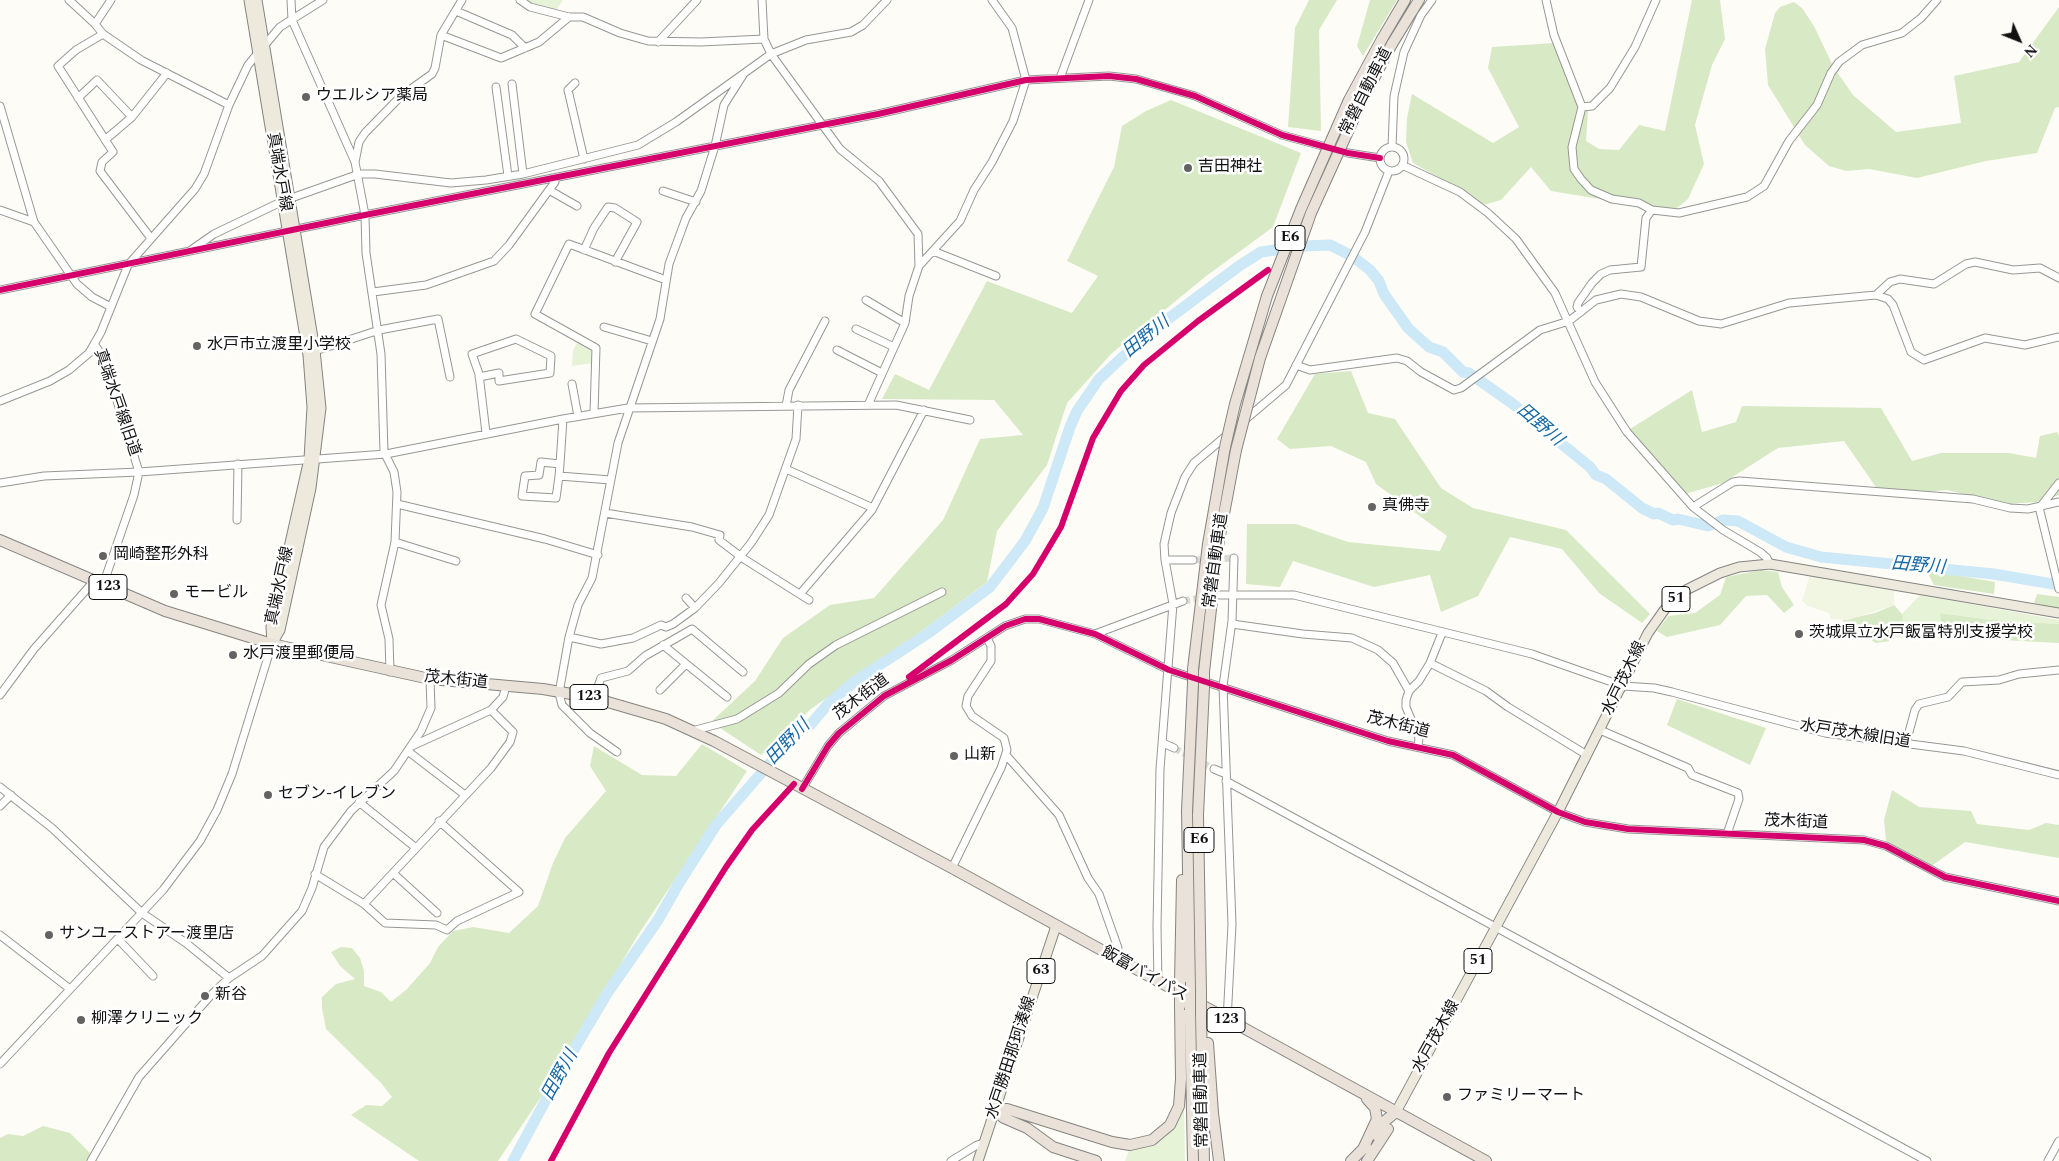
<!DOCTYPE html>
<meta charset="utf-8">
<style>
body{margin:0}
#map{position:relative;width:2059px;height:1161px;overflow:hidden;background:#fdfcf7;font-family:Spectral,serif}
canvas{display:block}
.north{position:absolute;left:1994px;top:15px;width:50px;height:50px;-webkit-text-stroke:4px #fff;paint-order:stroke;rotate:134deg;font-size:14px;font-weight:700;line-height:20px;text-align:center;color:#111}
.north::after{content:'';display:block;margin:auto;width:18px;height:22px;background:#111;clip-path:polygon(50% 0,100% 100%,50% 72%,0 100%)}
</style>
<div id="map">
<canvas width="2059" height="1161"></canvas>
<div class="north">N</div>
</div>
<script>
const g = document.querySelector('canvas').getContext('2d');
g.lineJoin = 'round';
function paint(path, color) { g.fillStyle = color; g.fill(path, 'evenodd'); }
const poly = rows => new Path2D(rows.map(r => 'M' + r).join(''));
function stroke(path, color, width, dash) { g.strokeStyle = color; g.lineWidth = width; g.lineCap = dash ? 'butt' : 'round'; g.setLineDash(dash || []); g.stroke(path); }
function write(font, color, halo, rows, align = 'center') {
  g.font = font + ' Spectral,"Noto Sans JP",serif'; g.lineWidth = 5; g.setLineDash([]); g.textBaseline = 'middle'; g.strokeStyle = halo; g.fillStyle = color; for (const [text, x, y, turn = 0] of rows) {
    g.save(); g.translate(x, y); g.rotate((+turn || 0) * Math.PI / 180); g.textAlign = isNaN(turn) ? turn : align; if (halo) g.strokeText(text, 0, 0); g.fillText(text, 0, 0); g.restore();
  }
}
paint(poly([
 [524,0,563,0,556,10,532,5],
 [578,341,594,350,594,363,572,366,573,350],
 [1920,595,2059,620,2059,624,1992,620,1941,613,1943,637,1931,640,1910,640,1893,636,1902,622,1902,614],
 [1184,1098,1185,1161,1125,1161,1130,1148,1154,1143,1171,1130]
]), '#e7f3d7');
paint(poly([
 [1309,0,1337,0,1319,30,1321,131,1288,127,1295,28],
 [1370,0,1397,0,1363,56,1357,46],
 [1692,0,1720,0,1725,39,1712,65,1695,125,1704,164,1688,199,1673,211,1551,191,1531,167,1501,200,1483,205,1461,190,1413,163,1406,142,1407,118,1412,94,1493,143,1519,127,1488,68,1492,47,1554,43,1572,85,1573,96,1578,105,1588,110,1586,141,1599,149,1619,150,1639,125,1665,131],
 [1794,2,1802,8,1814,26,1833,66,1853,95,1896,132,1961,123,1954,76,2019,62,2059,7,2059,107,2055,108,2037,153,1986,161,1917,178,1869,169,1846,171,1829,166,1805,145,1768,85,1765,49,1775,13,1780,7],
 [1171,100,1301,153,1273,227,1205,277,1111,354,1067,403,1047,465,997,531,987,582,926,628,811,709,761,755,711,722,755,681,783,638,830,605,874,598,943,520,980,439,1023,435,994,400,882,399,895,374,929,390,987,281,1072,313,1098,276,1067,261,1114,167,1122,126,1146,111],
 [1351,371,1368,413,1395,419,1441,488,1473,508,1566,530,1650,614,1642,623,1599,593,1562,549,1510,537,1478,596,1441,612,1430,575,1374,587,1293,561,1280,587,1246,584,1247,524,1296,524,1348,542,1440,551,1447,536,1376,484,1366,462,1331,446,1290,449,1277,439,1315,374],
 [1692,390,1702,432,1736,422,1742,406,1881,408,1912,461,1941,453,2009,453,2036,458,2040,436,2057,432,2059,436,2059,495,2037,502,2005,504,1947,490,1882,496,1844,441,1778,448,1723,483,1685,494,1630,429],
 [1761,570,1778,572,1782,587,1794,605,1784,613,1767,595,1746,596,1720,625,1667,637,1657,631,1668,616,1695,613,1720,595,1726,577],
 [1926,570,1995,582,1994,594,1934,585],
 [2037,594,2059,597,2059,609,2034,603],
 [1894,605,1902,614,1903,622,1889,641,1876,643,1859,632,1846,634,1843,620,1875,613],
 [1940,613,1992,620,2059,624,2059,643,1943,637],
 [1677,699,1766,728,1750,765,1667,725],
 [702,744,747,771,638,935,545,1091,498,1161,419,1161,351,1115,366,1105,382,1106,392,1097,381,1083,326,1029,322,1008,322,997,336,984,355,979,340,966,331,952,341,947,352,948,360,958,364,971,364,986,381,992,391,1002,407,989,430,963,438,947,453,931,473,927,509,933,538,906,553,863,565,838,606,791,590,766,594,746,642,775,676,776],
 [1892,790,1919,807,1971,811,1977,824,2029,830,2046,823,2059,825,2059,858,1965,842,1930,867,1886,841,1884,820],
 [43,1126,70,1133,98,1161,0,1161,0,1138,8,1134,23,1136]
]), '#d8eac5');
paint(poly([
 [1810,575,1894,591,1894,605,1848,620,1831,619,1829,613,1808,606,1802,601]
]), '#f0f6e1');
stroke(poly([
 [513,1161,563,1068,608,992,658,920,679,883,716,825,784,747,797,733,811,724,828,704,855,681,927,634,990,587,1025,541,1043,508,1070,427,1077,411,1099,379,1144,337,1239,266,1261,252,1303,246,1330,245,1352,256,1370,270,1379,281,1384,294,1408,328,1429,347,1443,352,1463,372,1469,373,1513,404,1590,467,1596,475,1606,479,1642,508,1654,514,1658,513,1673,520,1678,519,1708,526,1723,520,1738,521,1786,547,1821,557,1994,574,2059,585]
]), '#cde8f7', 11);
stroke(poly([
 [1193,560,1234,558],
 [1183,601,1205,597],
 [1174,748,1214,769]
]), '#dad9d4', 7, [7, 3.5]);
const minor = poly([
 [69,0,95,24],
 [111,0,95,24,103,34,141,60,229,105],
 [291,0,292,20,355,162],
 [520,0,530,7,569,17,583,17,620,33,648,41,701,42,764,39],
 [762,0,764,39,771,54,840,149,879,181,918,234,919,266,909,296,905,323,868,405],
 [1546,0,1554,35,1582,107,1572,147,1574,169,1581,179,1591,190,1612,199,1639,203,1652,210,1679,213,1747,197,1764,186,1789,141,1817,105,1831,73,1839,62,1862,45,1902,33,1921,18,1937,0],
 [456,11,512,35,525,48],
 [103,34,76,50,58,66,113,152,102,162,100,171,150,237],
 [441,35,501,58,539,42,569,17],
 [658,42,697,0],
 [1060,78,1089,0],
 [575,83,568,90,584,159],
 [512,84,523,174],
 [496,87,508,176],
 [78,98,97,80,132,117],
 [0,106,34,222,77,284,92,297,111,307],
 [1582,107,1592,106,1610,88,1635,47,1656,0],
 [105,140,132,117,167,73],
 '1380 159a12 12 0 1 1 24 0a12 12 0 1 1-24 0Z',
 [1392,147,1394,96,1404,52,1421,15,1432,0],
 [1402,165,1460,192,1488,213,1516,239,1555,293,1595,382,1627,432,1693,507,1723,530,1760,552,1767,558,1770,564],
 [549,190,577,206],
 [663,191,696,202],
 [0,210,34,222],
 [191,250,214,234,283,201,359,174,375,174,451,183,486,180,523,174,638,145,676,122,771,54,806,40,851,32,863,25,887,0],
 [584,250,594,228,608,207,615,208,637,222,615,262],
 [933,251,996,276],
 [919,266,960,221,974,190,992,162,1013,121,1026,80,1012,28,992,0],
 [0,290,365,215,878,114,1026,80,1109,76,1136,79,1195,96,1282,135,1348,153,1380,158],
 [373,292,426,285,494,261,509,245,549,190,555,182,554,178],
 [1876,295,1890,282,1900,279,1934,284,1966,264,1975,262,2013,270,2040,268,2059,278],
 [866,300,905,323],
 [1581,312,1577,307,1578,303,1592,283,1601,274,1610,270,1641,267,1646,218,1652,210],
 [604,327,652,341],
 [856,329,894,347],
 [95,345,104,359,139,472,134,495,103,585],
 [837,350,882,373],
 [315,351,379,330,438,319,450,377],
 [1296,365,1310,370,1397,358,1407,361,1421,372,1454,390,1461,388,1540,330,1569,321,1596,300,1621,294,1641,297,1699,321,1721,324,1789,303,1876,295,1888,299,1893,305,1911,352,1924,360,1985,338,2025,345,2059,337],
 [479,377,499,373,499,381,550,373,551,356,516,339,472,354,479,374,486,433],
 [572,384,578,416],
 [0,401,50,381,69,370,89,353,101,332,128,265,195,189,204,174,229,105,248,65,280,27,323,0],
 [786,406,789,390,825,321],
 [594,413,596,348,535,314,569,244,666,280],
 [560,464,563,419],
 [786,469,873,508],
 [559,476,560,464,541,462,539,475,525,476,522,496,556,498,559,476,611,480],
 [0,483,44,476,139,472,386,454,563,419,628,408,896,405,970,420],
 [397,504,545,539,598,555],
 [2041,506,2059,483],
 [1693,507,1733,482,1740,481,1973,499,2010,508,2028,509,2059,502],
 [2039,507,2059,589],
 [605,513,692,527,720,535,719,540,744,559,809,600],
 [237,520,238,464],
 [395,542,456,561],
 [1165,560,1193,560],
 [800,594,872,510,924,410],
 [1220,595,1294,595,1532,654,1623,686,1654,688,1672,692,1825,733,1964,751,2059,775],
 [686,598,695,608],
 [1232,624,1303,634,1352,638,1378,650,1393,663,1409,691],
 [1095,634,1183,601],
 [569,637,601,644,633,638,661,625,666,627,673,624,695,608,719,583,751,543,769,515,796,439,798,405],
 [663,645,727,697],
 [1430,663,1486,691,1508,707,1587,755],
 [390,672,389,639,381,605,395,542,397,492,394,472,384,452,381,354,366,253,365,215,355,162,359,142,365,133,401,96,432,74,435,68,441,35,462,0],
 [660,690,686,664],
 [0,695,34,649,94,581],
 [594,698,601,678,628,671,645,656,692,629,743,672],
 [1600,730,1688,768,1692,775,1738,793,1739,799,1727,834],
 [692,731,737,719,779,693,809,664,836,645,942,592],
 [1163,743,1174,748],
 [1906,743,1915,710,1919,704,1948,697,1962,682,1999,680,2019,674,2059,670],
 [412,746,491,710,503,697,506,686],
 [1418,746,1419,738,1406,707,1406,700,1409,691,1419,681,1430,663,1442,633],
 [409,752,465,795],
 [617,752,590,733,562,705,559,693,569,637,578,605,592,578,618,443,660,319,669,264,686,218,701,191,715,146,724,105,743,75],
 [1006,755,1059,815,1088,878,1099,894,1118,948,1113,958],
 [1214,769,1226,774],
 [1226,781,1927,1161],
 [0,787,52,828,142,913,186,943,229,978],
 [802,789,828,746,839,733,884,696,952,660,1005,626,1025,619,1039,619,1095,634,1169,670,1388,741,1453,755,1558,812,1585,822,1628,829,1864,840,1886,846,1945,877,2059,901],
 [359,802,416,848],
 [0,806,11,795],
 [952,868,1001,768,1007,750,1004,738,972,716,966,706,968,696,991,661,991,646,987,638],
 [393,873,437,913],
 [315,874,364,904,491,768,510,742,513,732,491,710],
 [364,904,385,923,436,925,447,930,457,921,519,892,439,821],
 [0,935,70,989],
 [118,939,153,976],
 [1158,983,1157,927,1160,769,1173,604,1165,560,1164,544,1171,513,1185,477,1194,463,1286,385,1365,232,1389,171],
 [1227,1021,1232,924,1223,686,1232,621,1234,558],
 [0,1064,163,890,200,841,217,810,232,774,272,644],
 [91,1161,139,1077,212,994,229,978,262,956,302,911,312,888,324,847,351,811,394,771,421,731,431,708,430,679],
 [951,1161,977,1145,984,1143],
 [2048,1161,2059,1141]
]);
const major = poly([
 [249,0,308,355,312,407,309,459,271,627,272,643],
 [257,0,315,350,321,408,311,488,280,630,272,644],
 [1396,1112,1558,812,1648,633,1665,609,1686,590,1720,573,1739,567,1770,564,2059,613],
 [978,1161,1056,926]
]);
const highway = poly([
 [1382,39,1405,0],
 [1392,44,1419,0],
 [0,540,165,611,272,644,430,679,543,689,594,698,666,719,714,741,952,868,1486,1161],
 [1193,669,1208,544,1225,447],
 [1204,672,1218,546,1236,450],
 [1180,982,1182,880],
 [1190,988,1187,811,1193,683],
 [1201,993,1198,815,1204,687],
 [1190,1010,1193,1161],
 [1201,1016,1204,1161],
 [1208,1043,1213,1113,1219,1161],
 [995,1111,1007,1109,1112,1142,1130,1145,1152,1140,1170,1125,1179,1106,1181,1079,1180,1006],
 [995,1111,1004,1118,1027,1128,1053,1147,1096,1161],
 [1376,1135,1386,1120,1396,1112],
 [1363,1149,1377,1119,1375,1108,1367,1099],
 [1351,1161,1366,1146],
 [1367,1161,1388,1129]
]);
stroke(minor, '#979795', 9);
stroke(major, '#858482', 11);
stroke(highway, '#858482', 12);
stroke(minor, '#fffffe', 7);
stroke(major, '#ede9dc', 9);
stroke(highway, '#eae1d8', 10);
const highwayBridge = poly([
 [1225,447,1235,404,1267,296,1301,209,1349,100,1382,39],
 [1236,450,1260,358,1311,213,1360,105,1392,44],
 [1193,683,1193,669],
 [1204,687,1204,672],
 [1180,982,1180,1006],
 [1190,988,1190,1010],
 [1201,993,1201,1016]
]);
stroke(highwayBridge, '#858482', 12, []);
stroke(highwayBridge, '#eae1d8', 10);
stroke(poly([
 [0,290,365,215,878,114,1026,80,1109,76,1136,79,1195,96,1282,135,1348,153,1380,158],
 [909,677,1006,604,1033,574,1061,527,1093,438,1121,391,1144,365,1198,321,1268,270],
 [802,789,828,746,839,733,884,696,952,660,1005,626,1025,619,1039,619,1095,634,1169,670,1388,741,1453,755,1558,812,1585,822,1628,829,1864,840,1886,846,1945,877,2059,901],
 [551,1161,609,1053,726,867,752,830,794,784]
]), '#d6006c', 6);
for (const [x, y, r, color] of [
 [306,97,5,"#646362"],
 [1188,168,5,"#646362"],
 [197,346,5,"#646362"],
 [1372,507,5,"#646362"],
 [103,556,5,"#646362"],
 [174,594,5,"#646362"],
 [1799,634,5,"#646362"],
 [233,655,5,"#646362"],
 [954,756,5,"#646362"],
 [268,795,5,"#646362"],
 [49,935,5,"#646362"],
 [205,996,5,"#646362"],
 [81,1020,5,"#646362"],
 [1447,1097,5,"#646362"]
]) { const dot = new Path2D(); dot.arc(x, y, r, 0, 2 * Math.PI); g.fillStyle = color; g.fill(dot); stroke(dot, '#fff', 2); }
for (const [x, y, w] of [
 [1290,238,30],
 [108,587,38],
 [1676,599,28],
 [589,697,38],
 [1199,840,30],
 [1478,961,28],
 [1041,971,28],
 [1226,1020,38]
]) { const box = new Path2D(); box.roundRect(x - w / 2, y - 12.5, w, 25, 4); g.fillStyle = '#fff'; g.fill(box); stroke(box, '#111', 1); }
write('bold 15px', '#111', null, [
 ["E6",1290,238],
 ["123",108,587],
 ["51",1676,599],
 ["123",589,697],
 ["E6",1199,840],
 ["51",1478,961],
 ["63",1041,971],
 ["123",1226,1020]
]);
write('16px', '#111', '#fff', [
 ["常磐自動車道",1367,92,-63],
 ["真端水戸線",278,172,80],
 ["真端水戸線旧道",116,403,71],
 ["常磐自動車道",1217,561,-82],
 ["真端水戸線",281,586,-78],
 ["水戸茂木線",1625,679,-64],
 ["茂木街道",456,681,6],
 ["茂木街道",862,698,-37],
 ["茂木街道",1398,726,14],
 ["水戸茂木線旧道",1855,735,9],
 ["茂木街道",1796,823,2],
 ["飯富バイパス",1144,975,29],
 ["水戸茂木線",1437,1037,-61],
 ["水戸勝田那珂湊線",1012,1058,-72],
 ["常磐自動車道",1203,1100,-91]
]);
write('16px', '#111', '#fff', [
 ["ウエルシア薬局",316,97],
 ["吉田神社",1198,168],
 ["水戸市立渡里小学校",207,346],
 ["真佛寺",1382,507],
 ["岡崎整形外科",113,556],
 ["モービル",184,594],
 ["茨城県立水戸飯富特別支援学校",1809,634],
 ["水戸渡里郵便局",243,655],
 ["山新",964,756],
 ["セブン-イレブン",278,795],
 ["サンユーストアー渡里店",59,935],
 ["新谷",215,996],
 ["柳澤クリニック",91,1020],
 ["ファミリーマート",1457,1097]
], 'left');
write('italic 18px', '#1768a6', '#fff', [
 ["田野川",1147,338,-39],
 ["田野川",1539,426,41],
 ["田野川",1918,567,5],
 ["田野川",789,743,-46],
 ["田野川",561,1076,-61]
]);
</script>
